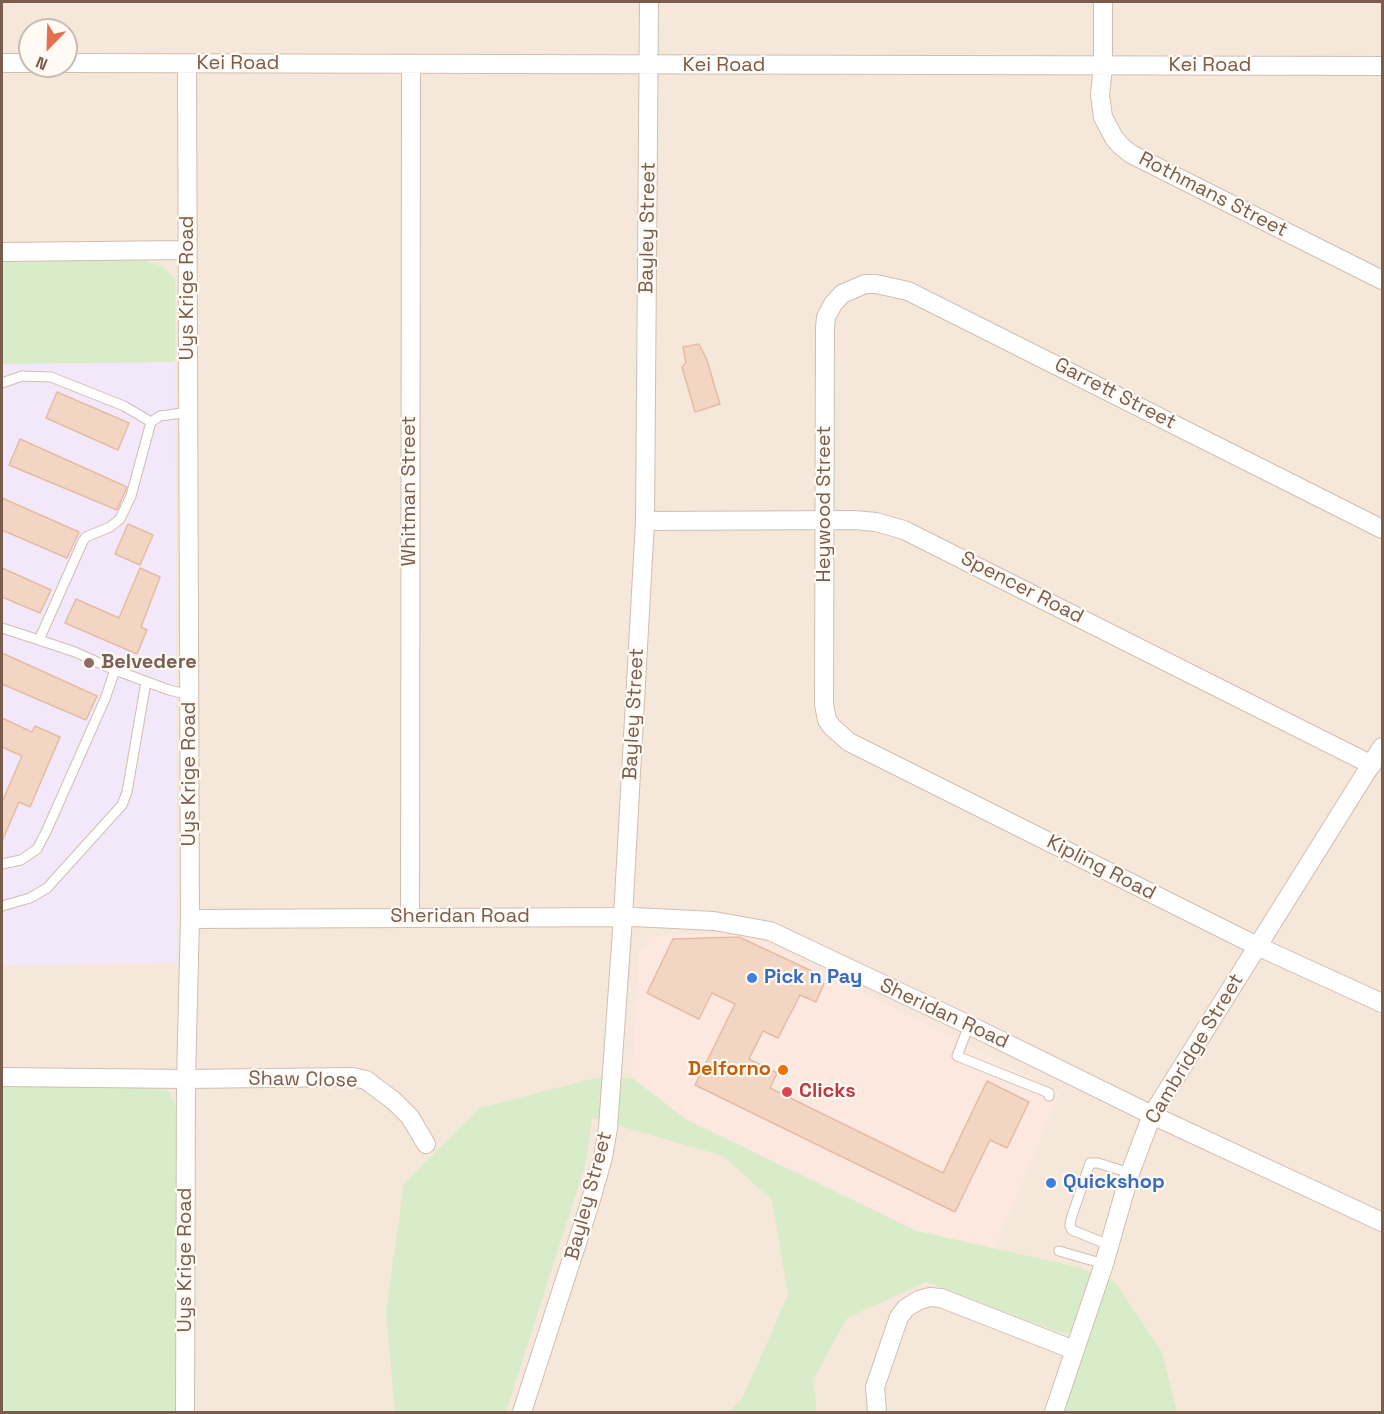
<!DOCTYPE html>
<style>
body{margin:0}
#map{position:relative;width:1384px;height:1414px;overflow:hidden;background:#fdf6ec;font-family:"Space Grotesk",sans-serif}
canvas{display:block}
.frame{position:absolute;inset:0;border:3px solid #7a5c4d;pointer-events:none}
.north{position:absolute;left:18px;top:18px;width:60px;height:60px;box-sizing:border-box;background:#fffaf3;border:2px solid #cabbb1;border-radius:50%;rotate:203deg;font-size:16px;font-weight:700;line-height:24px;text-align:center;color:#7a5c4d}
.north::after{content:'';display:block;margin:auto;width:21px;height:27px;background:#e76f51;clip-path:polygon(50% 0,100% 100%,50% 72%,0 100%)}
</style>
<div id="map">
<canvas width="1384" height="1414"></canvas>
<div class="frame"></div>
<div class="north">N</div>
</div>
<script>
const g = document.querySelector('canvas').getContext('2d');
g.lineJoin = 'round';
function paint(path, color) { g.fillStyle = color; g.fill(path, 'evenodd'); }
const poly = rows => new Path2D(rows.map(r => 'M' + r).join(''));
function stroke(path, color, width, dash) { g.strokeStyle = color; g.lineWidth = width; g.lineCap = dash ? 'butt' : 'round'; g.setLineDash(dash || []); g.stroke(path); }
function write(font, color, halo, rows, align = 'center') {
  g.font = font + ' "Space Grotesk",sans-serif'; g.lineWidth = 4.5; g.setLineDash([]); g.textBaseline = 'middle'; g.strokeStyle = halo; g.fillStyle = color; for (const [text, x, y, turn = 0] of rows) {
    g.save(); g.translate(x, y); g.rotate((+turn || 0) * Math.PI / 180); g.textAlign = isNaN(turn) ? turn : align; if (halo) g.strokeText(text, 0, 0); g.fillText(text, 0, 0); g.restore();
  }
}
paint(poly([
 [2,2,1382,2,1382,1412,2,1412],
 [30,30,66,30,66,66,30,66]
]), '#f5e8da');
paint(poly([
 [744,932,1060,1093,994,1248,917,1231,687,1119,632,1078,639,952,652,936]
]), '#fde8e0');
paint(poly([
 [175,362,177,963,2,966,2,363]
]), '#f3e8fa');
paint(poly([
 [2,259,144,260,164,267,175,280,175,362,2,364],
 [595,1078,632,1078,687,1120,917,1231,1078,1267,1115,1282,1162,1352,1177,1412,1056,1412,1079,1335,1056,1331,926,1282,847,1318,813,1380,817,1412,728,1412,742,1399,788,1295,772,1200,723,1156,592,1118,586,1162,506,1412,395,1412,386,1312,404,1183,480,1108],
 [2,1081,156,1085,169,1091,178,1112,176,1412,2,1412]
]), '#d8ecc9');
const building = poly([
 [699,344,707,360,720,404,695,412,682,367,686,363,683,347,699,344],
 [57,392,129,423,118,450,46,418,57,392],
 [20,439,127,487,117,510,9,465,20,439],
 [2,498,79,532,67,558,2,530,2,498],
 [128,524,153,535,140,565,115,554,128,524],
 [2,568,51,590,40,613,2,597,2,568],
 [140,568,160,577,141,627,147,630,137,654,65,623,76,599,119,618,140,568],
 [2,653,97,696,86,720,2,684,2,653],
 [2,718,32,732,35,726,60,737,30,807,19,802,2,841,2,802,22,756,2,747,2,718],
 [739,937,814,972,811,978,824,984,816,1002,800,995,778,1038,763,1031,749,1059,777,1073,770,1088,943,1173,987,1081,1029,1102,1007,1148,990,1140,955,1212,695,1085,735,1004,712,993,699,1019,647,993,673,939,739,937]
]);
paint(building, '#f3d5c3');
stroke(building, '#e6bba3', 1.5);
const service = poly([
 [2,383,22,376,51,377,124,406,151,422],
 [2,628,39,640],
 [115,670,169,690,190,695],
 [2,864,21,860,37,849,46,832,105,699,115,670,75,652,39,640,83,541,86,537,110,527,120,519,131,496,151,422,160,416,189,412],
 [2,906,30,898,47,888,122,805,127,792,146,682],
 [969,1025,957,1056,1049,1093,1049,1096],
 [1109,1245,1072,1230,1070,1226,1071,1219,1090,1163,1098,1163,1130,1173],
 [1059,1251,1104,1264]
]);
const minor = poly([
 [1103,2,1103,66,1100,95,1103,117,1114,138,1121,146,1131,154,1382,280],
 [2,63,30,63],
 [66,63,1382,66],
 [2,252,187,250],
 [645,521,854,520,876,522,904,530,1372,765],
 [1382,529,908,291,876,284,865,284,842,294,833,304,826,317,825,328,824,704,827,720,832,727,849,742,1257,946,1382,1003],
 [410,917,411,65],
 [190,919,633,917,714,921,770,931,969,1025,1152,1115,1382,1222],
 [2,1077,186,1079,352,1077,366,1080,394,1101,410,1117,426,1144],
 [185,1412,186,1079,190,919,187,64],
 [522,1412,590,1203,603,1157,608,1128,623,917,645,521,649,2],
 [877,1412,875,1387,899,1317,906,1308,919,1300,930,1297,941,1298,1074,1350],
 [1054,1412,1104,1264,1130,1173,1152,1115,1382,747]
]);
stroke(service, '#d1beb0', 11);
stroke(minor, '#d1beb0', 20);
stroke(service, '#fff', 9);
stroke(minor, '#fff', 18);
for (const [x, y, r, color] of [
 [89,663,6,"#8d6e63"],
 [752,978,6,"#3f7fe0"],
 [783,1070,6,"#e8710a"],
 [787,1092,6,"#e0444e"],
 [1051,1183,6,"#3f7fe0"]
]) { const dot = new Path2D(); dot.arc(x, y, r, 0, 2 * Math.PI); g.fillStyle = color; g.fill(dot); stroke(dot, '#fffaf3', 2); }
write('20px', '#7a5c4d', '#fffaf3', [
 ["Kei Road",238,64],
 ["Kei Road",724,66],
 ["Kei Road",1210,66],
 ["Rothmans Street",1213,195,27],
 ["Bayley Street",648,228,-89],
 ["Uys Krige Road",188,288,-90],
 ["Garrett Street",1115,394,27],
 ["Whitman Street",410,491,-90],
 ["Heywood Street",825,504,-90],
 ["Spencer Road",1022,588,27],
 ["Bayley Street",634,714,-87],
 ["Uys Krige Road",190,774,-90],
 ["Kipling Road",1101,868,27],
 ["Sheridan Road",460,917],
 ["Sheridan Road",944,1014,25],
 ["Cambridge Street",1195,1049,-59],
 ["Shaw Close",303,1080,1],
 ["Bayley Street",589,1196,-75],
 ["Uys Krige Road",186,1260,-90]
]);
write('bold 20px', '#785e54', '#fffaf3', [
 ["Belvedere",101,663]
], 'left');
write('bold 20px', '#366cbe', '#fffaf3', [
 ["Pick n Pay",764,978],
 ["Quickshop",1063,1183]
], 'left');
write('bold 20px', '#c56008', '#fffaf3', [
 ["Delforno",771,1070]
], 'right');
write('bold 20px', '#be3a42', '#fffaf3', [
 ["Clicks",799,1092]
], 'left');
</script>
